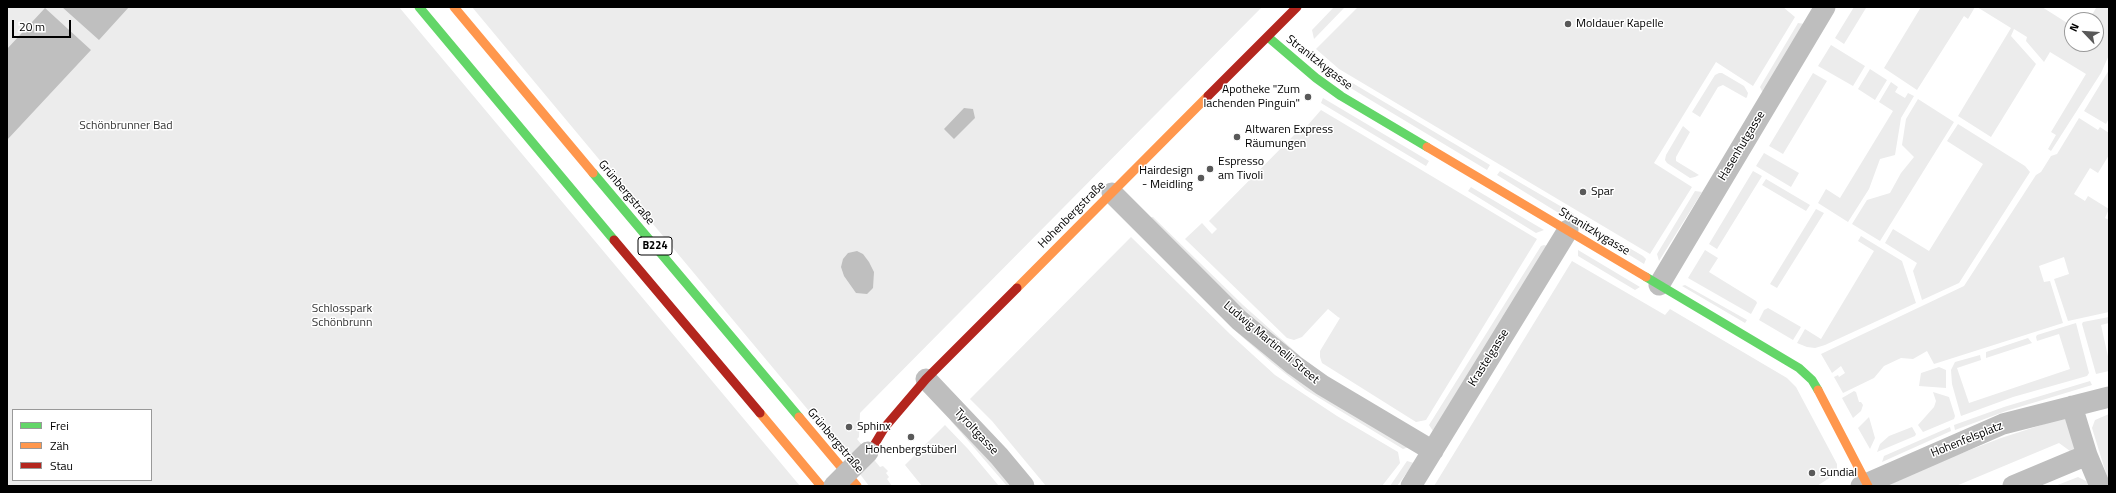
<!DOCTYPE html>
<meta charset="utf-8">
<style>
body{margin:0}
#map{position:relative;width:2116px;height:493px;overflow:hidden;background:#fff;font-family:"Titillium Web",sans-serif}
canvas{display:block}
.frame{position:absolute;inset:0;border:8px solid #000;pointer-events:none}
.legend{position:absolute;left:12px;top:409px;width:140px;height:72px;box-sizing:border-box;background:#fff;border:1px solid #999;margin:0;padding:5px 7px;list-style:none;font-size:12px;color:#000}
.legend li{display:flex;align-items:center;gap:8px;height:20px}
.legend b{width:20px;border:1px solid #999}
.north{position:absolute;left:2064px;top:12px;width:40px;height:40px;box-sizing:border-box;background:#fff;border:1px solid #999;border-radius:50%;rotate:295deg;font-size:11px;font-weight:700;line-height:16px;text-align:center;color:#000}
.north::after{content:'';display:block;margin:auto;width:14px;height:18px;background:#595959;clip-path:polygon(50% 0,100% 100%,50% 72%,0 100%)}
.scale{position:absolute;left:12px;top:20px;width:59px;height:18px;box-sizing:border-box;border:2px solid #000;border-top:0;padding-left:5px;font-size:12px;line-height:14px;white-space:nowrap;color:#000;-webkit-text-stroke:3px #fff;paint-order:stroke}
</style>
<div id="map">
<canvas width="2116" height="493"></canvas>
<div class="frame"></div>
<ul class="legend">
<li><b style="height:5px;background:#63d668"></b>Frei</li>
<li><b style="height:5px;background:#ff974d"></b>Zäh</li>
<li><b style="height:5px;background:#b3261e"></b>Stau</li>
</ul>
<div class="north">N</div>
<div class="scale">20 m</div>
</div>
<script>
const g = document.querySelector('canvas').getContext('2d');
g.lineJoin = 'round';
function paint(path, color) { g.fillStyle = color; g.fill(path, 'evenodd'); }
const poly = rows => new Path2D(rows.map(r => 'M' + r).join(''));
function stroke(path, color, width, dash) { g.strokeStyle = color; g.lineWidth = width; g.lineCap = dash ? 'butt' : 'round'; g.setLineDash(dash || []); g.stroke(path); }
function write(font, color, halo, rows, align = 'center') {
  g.font = font + ' "Titillium Web",sans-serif'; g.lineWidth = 3; g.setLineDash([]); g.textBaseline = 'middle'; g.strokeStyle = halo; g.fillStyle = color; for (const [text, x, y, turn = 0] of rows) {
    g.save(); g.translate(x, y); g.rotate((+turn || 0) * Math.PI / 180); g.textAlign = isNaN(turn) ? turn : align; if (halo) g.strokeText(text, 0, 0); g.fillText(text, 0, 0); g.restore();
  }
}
paint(poly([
 [7,7,399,7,800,486,7,486],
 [13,410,151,410,151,480,13,480],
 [472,7,1262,7,860,413,859,437,857,439,880,467,883,466,888,471,886,473,889,477,887,479,892,486,869,486,844,453],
 [1334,7,1345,7,1314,39,1312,30],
 [1358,7,1783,7,1795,17,1753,86,1716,62,1654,163,1692,187,1650,254,1339,69,1316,49],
 [1854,7,1866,8,1844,44,1835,38],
 [1921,7,1975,7,1968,19,1964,16,1917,90,1884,68],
 [1977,7,2042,7,2072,26,2072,44,2096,44,2096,20,2089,20,2096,8,2095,7,2109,7,2109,55,2101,73,2051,151,2048,149,2056,135,2051,132,2086,74,2050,52,2044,62,2026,41,2027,37,2014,29,2011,36,2036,64,1991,137,1958,116,2011,28],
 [1798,23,1805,24,1763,93,1760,87],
 [1831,45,1865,66,1853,86,1818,66],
 [1312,55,1349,81,1490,165,1487,170,1329,75,1308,58],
 [1870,69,1887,80,1875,100,1858,89],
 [2109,70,2109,118,2106,124,2084,111],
 [1719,73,1722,73,1744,86,1748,93,1747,97,1746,98,1723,85,1718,87,1700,117,1692,112,1715,75],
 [1813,73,1827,81,1783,154,1769,146],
 [1891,82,1898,87,1895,92,1905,98,1908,93,1914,96,1901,118,1895,155,1880,159,1869,189,1848,222,1818,203,1826,189,1840,198,1893,111,1879,102],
 [1323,98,1429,161,1426,166,1321,103],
 [1918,99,1954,122,1880,241,1852,224,1867,200,1890,193,1901,173,1914,157,1902,145,1906,119],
 [1321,110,1537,239,1426,420,1416,422,1322,363,1320,357,1320,351,1340,318,1338,317,1328,309,1302,337,1294,340,1287,338,1185,239,1202,223,1212,234,1217,229,1209,221,1296,133,1300,134],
 [2079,118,2098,130,2100,127,2109,133,2109,155,2098,173,2090,168,2074,194,2085,201,2088,196,2109,209,2105,218,2109,220,2109,312,2068,321,2054,279,2069,274,2064,257,2039,266,2044,282,2050,281,2063,323,1934,364,1927,351,1913,359,1901,358,1884,366,1874,378,1843,393,1834,377,1838,375,1839,377,1845,373,1841,366,1832,373,1821,354,1964,286,2036,175,2041,172,2051,156,2057,154],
 [1958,124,2025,166,2030,172,1959,283,1922,300,1913,271,1917,263,1885,243,1893,229,1929,251,1983,164,1947,141],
 [1683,126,1690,132,1676,157,1676,161,1699,175,1695,177,1690,178,1667,163,1665,160,1666,155],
 [1764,153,1799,173,1791,187,1756,166],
 [1500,171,1574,214,1570,220,1497,175],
 [1753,171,1762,176,1717,249,1709,244],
 [1766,179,1810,205,1806,211,1762,185],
 [1471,187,1544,230,1536,233,1468,191],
 [1695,191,1702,192,1659,261,1657,254],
 [1816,209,1824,213,1777,288,1770,284],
 [1153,217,1243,305,1299,355,1296,358,1262,330,1148,218],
 [1576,217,1643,256,1646,259,1644,264,1574,221],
 [1861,236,1902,261,1916,303,1825,345,1815,348,1807,347,1797,343,1805,329,1821,339,1874,251,1858,241],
 [1131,237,1230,334,1275,375,1337,416,1398,452,1400,463,1382,486,1046,486,992,421,970,399],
 [1544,245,1547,246,1433,431,1429,425,1541,246],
 [1578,250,1640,287,1635,290,1578,256],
 [1705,250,1718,258,1709,272,1756,301,1757,303,1751,314,1688,278],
 [1572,261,1665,315,1670,309,1787,378,1796,387,1837,464,1837,470,1834,475,1817,486,1434,486],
 [1685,285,1747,320,1745,323,1682,286],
 [1768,308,1801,327,1793,340,1759,320,1764,310],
 [2109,317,2109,323,2101,325,2109,361,2109,371,2096,374,2082,324,2083,322],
 [2076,323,2089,373,2087,376,2013,397,1961,416,1952,384,1951,370,1955,362,1980,355,1981,360,1957,368,1969,403,2070,369,2059,334,2037,341,2036,337,2037,335],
 [1232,328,1409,447,1403,449,1306,390,1272,363],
 [2028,338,2032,343,1986,358,1986,352],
 [1939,367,1946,370,1946,388,1919,386,1921,373],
 [2090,381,2092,385,2006,411,1955,430,1954,425,2004,407],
 [1854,391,1856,392,1859,402,1861,402,1863,405,1861,411,1853,418,1842,398],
 [1933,392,1949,397,1955,416,1954,419,1923,432,1918,425,1934,407,1936,401],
 [2109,414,2109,483,2092,428,2095,420],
 [953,417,1015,486,1007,486,951,421],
 [1869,417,1875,438,1870,449,1858,428],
 [2063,418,2070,421,2076,448,2070,451,2059,443,1956,486,1887,486,1936,463,2001,438],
 [945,425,968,449,999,486,922,486,905,465],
 [1912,427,1916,434,1915,436,1877,452,1880,444,1889,436],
 [1950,427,1951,431,1882,462,1884,456],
 [1407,461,1414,463,1397,486,1390,486],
 [2078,477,2088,482,2089,486,2055,486]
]), '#ececec');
paint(poly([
 [62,7,129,7,99,40],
 [45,8,91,50,7,140,7,49],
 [964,108,973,109,975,118,954,139,944,129],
 [857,251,863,254,869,262,874,272,873,288,867,294,856,293,844,276,841,267,843,259,848,253]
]), '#bfbfbf');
stroke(poly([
 [1112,193,1239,320,1294,365,1322,385,1433,451],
 [1659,285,1825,7],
 [926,379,999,456,1024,486],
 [2072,406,2087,455,2100,486],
 [1411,486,1568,230],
 [1861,486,2003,424,2109,397],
 [2013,486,2087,455]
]), '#bebebe', 21);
stroke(poly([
 [419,7,614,240],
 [1268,37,1316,78,1341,96,1427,147],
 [593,173,799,417],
 [1646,277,1799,368,1812,380,1818,390]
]), '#63d668', 9);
stroke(poly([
 [454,7,593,173],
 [1427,147,1646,277],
 [1017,288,1208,96],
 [1818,390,1868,486],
 [760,413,821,486],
 [799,417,857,486]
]), '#ff974d', 9);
stroke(poly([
 [1208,96,1297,7],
 [614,240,760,413],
 [873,447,885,427,926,379,1017,288]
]), '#b3261e', 9);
stroke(poly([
 [834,486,868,452]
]), '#bebebe', 21);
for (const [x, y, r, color] of [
 [1568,24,4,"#595959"],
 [1308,97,4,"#595959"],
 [1237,137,4,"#595959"],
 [1210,169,4,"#595959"],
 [1201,178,4,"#595959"],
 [1583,192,4,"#595959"],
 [849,427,4,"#595959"],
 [911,437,4,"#595959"],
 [1812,473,4,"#595959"]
]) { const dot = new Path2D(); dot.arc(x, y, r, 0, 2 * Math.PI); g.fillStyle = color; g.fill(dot); stroke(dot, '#fff', 1.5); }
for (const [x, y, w] of [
 [655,246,34]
]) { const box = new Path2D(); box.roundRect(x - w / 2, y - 9, w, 18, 3); g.fillStyle = '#fff'; g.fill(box); stroke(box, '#000', 1); }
write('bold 11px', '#000', null, [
 ["B224",655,246]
]);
write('12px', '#000', '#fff', [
 ["Moldauer Kapelle",1576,24],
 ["Apotheke \"Zum",1300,90,"right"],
 ["lachenden Pinguin\"",1300,104,"right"],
 ["Altwaren Express",1245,130],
 ["Räumungen",1245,144],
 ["Espresso",1218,162],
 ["am Tivoli",1218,176],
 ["Hairdesign",1193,171,"right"],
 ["- Meidling",1193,185,"right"],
 ["Spar",1591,192],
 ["Sphinx",857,427],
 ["Hohenbergstüberl",911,450,"center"],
 ["Sundial",1820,473]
], 'left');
write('12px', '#000', '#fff', [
 ["Stranitzkygasse",1319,63,38],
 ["Hasenhutgasse",1742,146,-59],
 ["Grünbergstraße",626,193,50],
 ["Hohenbergstraße",1072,215,-45],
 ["Stranitzkygasse",1594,232,31],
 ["Ludwig Martinelli Street",1271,343,40],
 ["Krastelgasse",1489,358,-58],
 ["Tyroltgasse",976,432,47],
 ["Hohenfelsplatz",1967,440,-22],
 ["Grünbergstraße",835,441,50]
]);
write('12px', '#333', '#fff', [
 ["Schönbrunner Bad",126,126],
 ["Schlosspark",342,309],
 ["Schönbrunn",342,323]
]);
</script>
